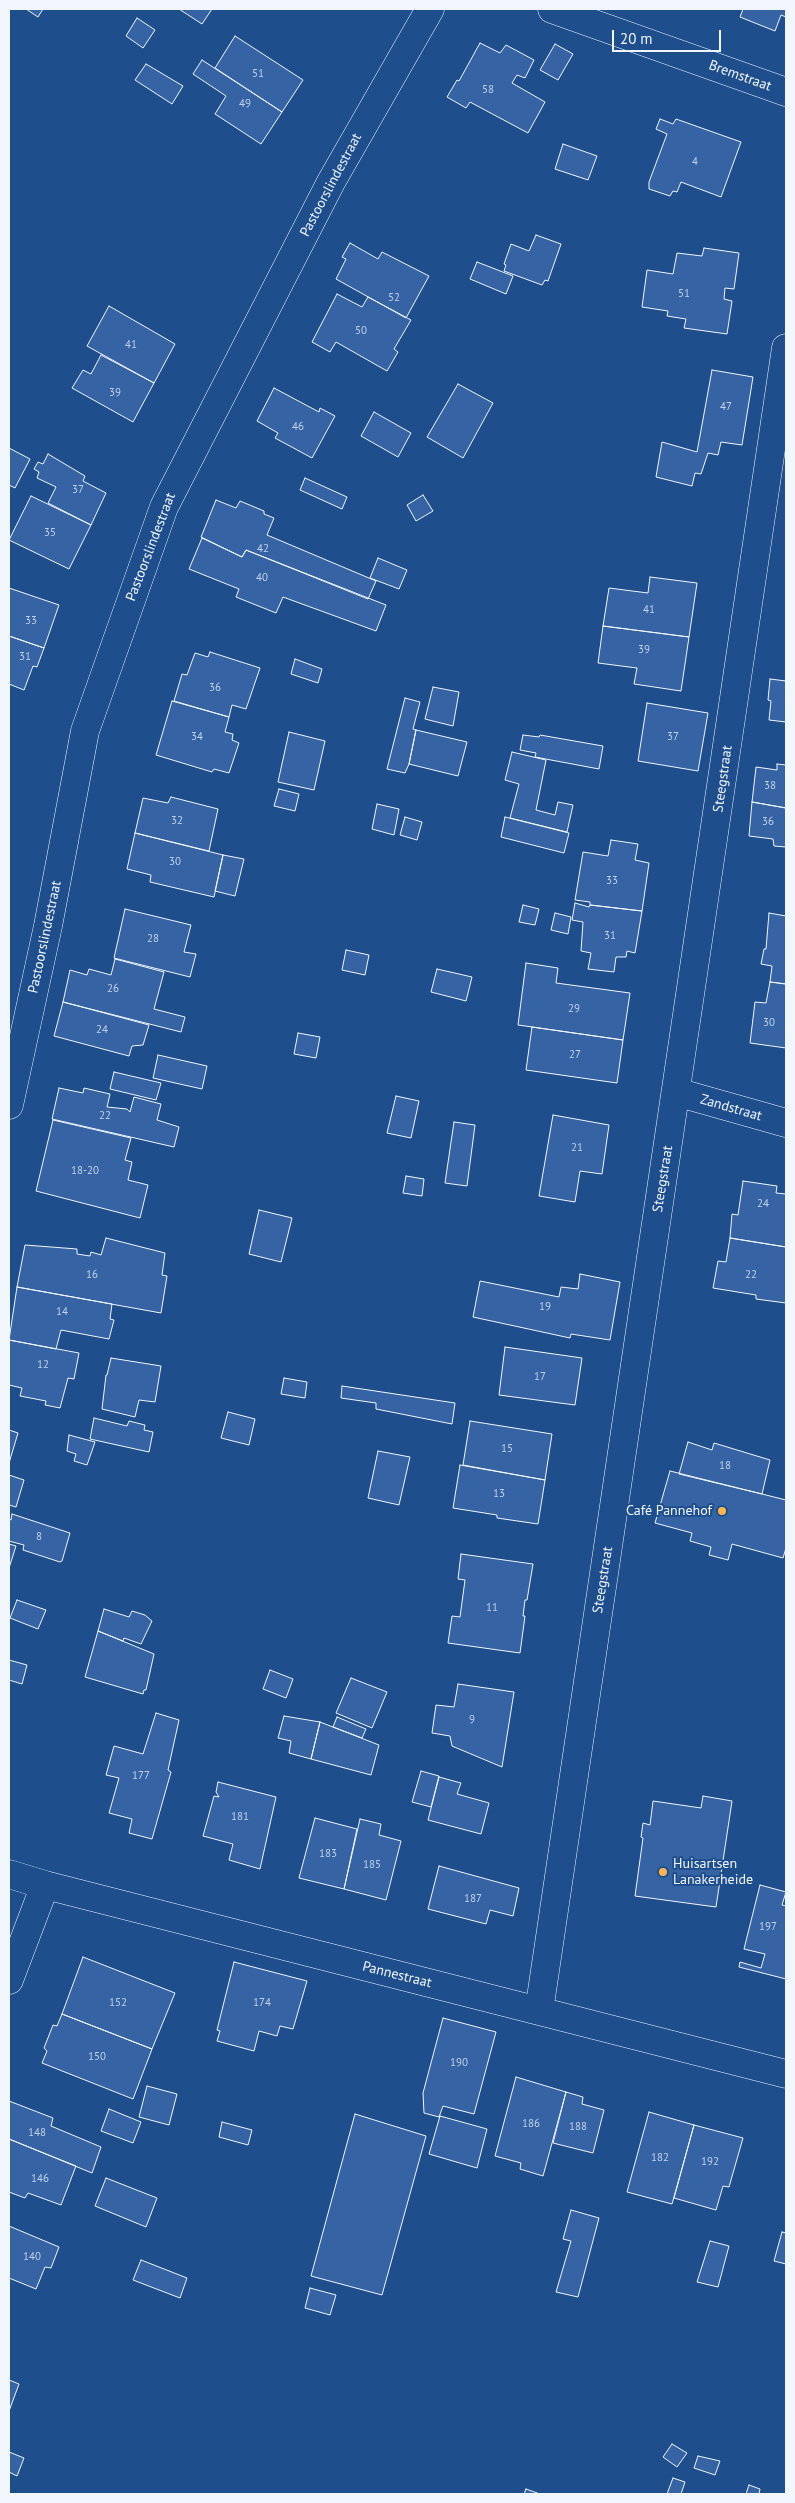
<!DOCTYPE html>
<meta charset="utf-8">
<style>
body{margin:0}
#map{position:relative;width:795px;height:2503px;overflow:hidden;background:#1f4e8c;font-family:"PT Sans",sans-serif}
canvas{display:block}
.frame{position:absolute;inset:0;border:10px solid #f2f6ff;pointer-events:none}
.scale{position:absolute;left:612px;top:30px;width:109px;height:22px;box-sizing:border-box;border:2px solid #f2f6ff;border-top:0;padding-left:6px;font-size:15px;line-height:18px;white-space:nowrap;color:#f2f6ff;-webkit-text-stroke:4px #1f4e8c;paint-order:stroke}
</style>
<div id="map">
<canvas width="795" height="2503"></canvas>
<div class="frame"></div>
<div class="scale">20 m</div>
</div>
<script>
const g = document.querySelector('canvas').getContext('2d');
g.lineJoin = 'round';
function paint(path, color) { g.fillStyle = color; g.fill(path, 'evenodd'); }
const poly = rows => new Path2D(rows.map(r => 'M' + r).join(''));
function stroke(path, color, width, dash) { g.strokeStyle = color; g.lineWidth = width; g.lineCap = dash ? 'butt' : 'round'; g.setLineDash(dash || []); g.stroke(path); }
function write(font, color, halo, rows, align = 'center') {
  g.font = font + ' "PT Sans",sans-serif'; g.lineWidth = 4; g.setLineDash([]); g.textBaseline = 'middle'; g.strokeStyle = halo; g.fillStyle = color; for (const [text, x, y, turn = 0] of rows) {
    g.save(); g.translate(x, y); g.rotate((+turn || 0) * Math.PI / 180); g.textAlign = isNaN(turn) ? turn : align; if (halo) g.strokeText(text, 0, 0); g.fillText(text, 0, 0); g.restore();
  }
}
const building = poly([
 [26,9,43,9,38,17,26,9],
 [179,9,212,9,202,24,179,9],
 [743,9,786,9,786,17,781,15,775,31,740,17,743,9],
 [137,18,155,30,143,48,126,36,137,18],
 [235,36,303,80,282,112,215,68,235,36],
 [480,43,500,53,506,45,534,60,525,78,517,75,512,83,545,102,528,133,470,102,466,108,447,97,457,80,459,81,480,43],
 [555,44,573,54,558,80,540,70,555,44],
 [202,60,282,112,261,144,215,114,226,96,193,74,202,60],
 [146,64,183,86,172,104,135,80,146,64],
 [660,119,673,124,676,119,741,142,721,197,681,182,677,192,673,191,670,196,649,189,649,182,667,134,656,129,660,119],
 [563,144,597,156,588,180,555,169,563,144],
 [536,235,561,244,548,281,545,280,542,285,504,271,506,265,504,264,511,244,529,251,536,235],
 [350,243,378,259,382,252,429,276,406,318,336,279,346,259,342,257,350,243],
 [704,248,739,253,734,289,725,288,724,299,732,301,727,334,684,328,686,319,667,316,668,311,642,307,647,270,673,274,677,253,702,256,704,248],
 [477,262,513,276,506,294,470,279,477,262],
 [337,294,362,307,368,297,411,320,394,349,398,352,387,371,336,342,330,352,312,342,337,294],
 [109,306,175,344,154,383,87,346,109,306],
 [101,355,154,383,133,422,72,388,83,370,91,374,101,355],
 [712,370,753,377,742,445,721,442,718,455,708,453,701,474,695,473,692,486,656,477,662,442,697,452,712,370],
 [458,384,493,403,463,458,427,437,458,384],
 [274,388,319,412,320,408,335,416,312,458,275,438,278,433,257,421,274,388],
 [374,412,411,433,398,457,361,436,374,412],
 [9,448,30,459,15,488,9,485,9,448],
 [48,454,85,476,83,481,106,493,91,525,48,503,56,487,37,478,39,472,34,469,38,462,43,464,48,454],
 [305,478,347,497,342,509,300,490,305,478],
 [423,495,433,511,416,521,407,505,423,495],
 [31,496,91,525,69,569,9,540,31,496],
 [216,500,236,508,240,501,264,511,264,514,274,518,267,535,376,581,368,599,246,550,242,557,201,537,216,500],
 [202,538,242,557,246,550,386,605,376,631,283,597,276,613,236,597,239,589,189,569,202,538],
 [378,558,407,570,399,589,370,578,378,558],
 [650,577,697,583,689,637,603,626,609,588,648,593,650,577],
 [9,588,59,605,44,648,9,636,9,588],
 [603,626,689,637,681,691,634,684,637,668,598,663,603,626],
 [9,636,44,648,37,667,33,666,24,690,9,684,9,636],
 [210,652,260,668,246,709,232,705,229,717,174,701,182,674,187,675,195,653,208,657,210,652],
 [295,659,322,669,318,683,291,674,295,659],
 [770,679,786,681,786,722,769,720,771,701,768,700,770,679],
 [433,687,459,692,453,726,425,719,433,687],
 [405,698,420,702,413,729,416,730,409,764,405,773,387,769,405,698],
 [172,701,229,717,225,732,233,734,232,740,239,743,229,773,214,769,212,772,156,755,172,701],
 [647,703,708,713,698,771,638,761,647,703],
 [416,730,467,742,458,776,409,764,416,730],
 [289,732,325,741,314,790,278,782,289,732],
 [523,735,539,737,540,735,603,746,599,769,535,757,536,753,520,750,523,735],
 [512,752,546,760,536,810,555,815,558,802,573,805,567,832,510,818,519,784,505,780,512,752],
 [777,764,786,765,786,808,752,802,756,767,777,770,777,764],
 [279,789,299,794,295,811,274,806,279,789],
 [171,797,218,809,209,851,135,833,143,798,168,803,171,797],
 [752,802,786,808,786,847,774,846,773,839,749,836,752,802],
 [377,804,399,809,394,835,372,829,377,804],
 [405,817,422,822,417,840,400,835,405,817],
 [505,817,569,833,564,853,501,837,505,817],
 [135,833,223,855,214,897,150,882,151,875,127,869,135,833],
 [611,840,638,844,635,860,649,863,642,911,590,905,590,902,575,900,583,852,608,856,611,840],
 [223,855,244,859,235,896,215,891,223,855],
 [575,903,589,907,590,905,642,911,635,953,627,951,626,957,616,957,614,972,588,969,591,953,581,951,583,922,572,920,575,903],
 [523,905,539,909,535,925,519,922,523,905],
 [125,909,191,925,184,952,196,954,190,977,114,958,125,909],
 [555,913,571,917,568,934,551,930,555,913],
 [769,913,786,916,786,984,770,982,772,966,761,964,764,949,766,949,769,913],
 [346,950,369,955,365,975,342,970,346,950],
 [115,959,164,972,154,1009,185,1017,181,1032,63,1002,70,970,87,975,89,969,111,975,115,959],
 [526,963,558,968,556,983,630,993,623,1040,518,1025,526,963],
 [437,969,472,977,466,1001,431,992,437,969],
 [770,982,786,984,786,1048,750,1043,755,1002,766,1003,770,982],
 [63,1002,149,1025,143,1045,132,1046,129,1056,54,1036,63,1002],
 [532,1027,623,1040,617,1083,526,1070,532,1027],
 [298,1033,320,1037,316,1058,294,1054,298,1033],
 [158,1055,207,1066,202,1089,153,1078,158,1055],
 [114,1072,161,1083,156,1100,110,1089,114,1072],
 [59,1088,83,1093,84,1088,110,1094,107,1107,127,1109,130,1112,134,1097,161,1104,157,1120,179,1127,174,1147,52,1119,59,1088],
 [396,1096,419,1101,411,1138,387,1133,396,1096],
 [553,1115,609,1125,602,1174,580,1171,575,1202,539,1196,553,1115],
 [53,1120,131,1138,125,1160,132,1162,128,1180,148,1185,140,1218,36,1191,53,1120],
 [454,1122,475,1125,467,1186,445,1183,454,1122],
 [406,1176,424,1179,422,1196,403,1193,406,1176],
 [743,1181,777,1186,776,1193,786,1194,786,1247,730,1238,732,1214,738,1215,743,1181],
 [259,1210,292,1218,281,1262,249,1254,259,1210],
 [106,1238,165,1253,162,1275,167,1276,161,1313,17,1287,25,1245,77,1249,77,1254,90,1256,91,1252,101,1255,106,1238],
 [730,1238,786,1247,786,1303,756,1299,756,1295,713,1288,718,1261,726,1262,730,1238],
 [580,1274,620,1282,610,1340,571,1334,570,1338,473,1317,480,1281,559,1297,561,1287,578,1289,580,1274],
 [17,1287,112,1304,110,1319,114,1320,109,1339,61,1330,56,1349,9,1340,17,1287],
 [9,1340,79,1353,74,1379,68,1378,60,1408,45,1405,46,1401,20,1396,22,1388,9,1385,9,1340],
 [505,1347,582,1358,575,1405,499,1395,505,1347],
 [111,1358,161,1366,155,1402,139,1400,135,1417,102,1409,106,1375,107,1375,111,1358],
 [284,1378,307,1382,305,1398,281,1394,284,1378],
 [342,1386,455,1403,452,1424,376,1409,376,1403,341,1398,342,1386],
 [228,1412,255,1419,249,1445,221,1438,228,1412],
 [94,1418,127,1426,129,1421,145,1425,144,1430,153,1432,149,1452,90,1439,94,1418],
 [470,1421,552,1434,545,1480,463,1465,470,1421],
 [9,1430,18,1433,9,1463,9,1430],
 [69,1435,95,1442,87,1465,74,1461,76,1454,67,1451,69,1435],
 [688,1442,712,1450,714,1443,770,1460,762,1494,679,1474,688,1442],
 [378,1451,410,1457,399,1505,368,1498,378,1451],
 [460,1465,545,1480,538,1524,497,1518,497,1515,453,1508,460,1465],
 [670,1471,786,1500,786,1548,783,1558,732,1544,728,1560,709,1555,711,1547,690,1541,692,1533,655,1523,670,1471],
 [9,1475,24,1480,16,1507,9,1505,9,1475],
 [12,1514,70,1533,62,1561,60,1562,23,1550,24,1545,9,1541,9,1519,11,1520,12,1514],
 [9,1544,16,1546,9,1568,9,1544],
 [461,1554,533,1564,527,1600,525,1600,523,1616,525,1616,520,1653,448,1643,452,1616,460,1617,465,1580,458,1579,461,1554],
 [17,1600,46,1610,38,1629,10,1618,17,1600],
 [104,1609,129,1617,132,1611,145,1615,152,1621,141,1644,124,1638,123,1641,98,1631,104,1609],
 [98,1631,154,1654,146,1690,144,1690,143,1694,85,1677,98,1631],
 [9,1660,27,1665,22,1684,9,1680,9,1660],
 [270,1670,293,1679,286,1698,263,1689,270,1670],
 [351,1678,387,1692,372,1728,336,1713,351,1678],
 [458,1684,514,1692,502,1767,452,1746,450,1736,432,1733,436,1705,454,1707,458,1684],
 [156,1713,179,1720,168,1770,171,1772,152,1839,129,1833,132,1819,109,1813,119,1778,106,1775,114,1746,143,1754,156,1713],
 [284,1716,320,1722,311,1759,289,1753,291,1741,278,1738,284,1716],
 [337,1717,366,1729,362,1738,333,1727,337,1717],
 [320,1722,379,1745,371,1775,311,1759,320,1722],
 [421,1771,439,1776,431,1807,412,1802,421,1771],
 [439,1777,461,1783,457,1794,489,1803,481,1834,428,1820,439,1777],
 [218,1782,276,1797,260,1869,229,1860,233,1844,203,1836,214,1796,219,1797,216,1792,218,1782],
 [703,1796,732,1801,716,1907,635,1896,643,1838,641,1837,643,1823,650,1825,653,1801,701,1808,703,1796],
 [315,1818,357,1829,344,1889,299,1878,315,1818],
 [360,1819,381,1824,379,1835,401,1841,386,1900,344,1889,360,1819],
 [439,1866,519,1888,513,1916,490,1910,486,1924,428,1909,439,1866],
 [760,1885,786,1892,782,1905,786,1906,786,1979,739,1967,740,1962,761,1968,765,1954,744,1949,760,1885],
 [83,1957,175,1993,152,2049,62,2014,83,1957],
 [234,1962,307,1981,293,2029,280,2026,277,2036,259,2031,254,2051,217,2041,220,2031,217,2030,234,1962],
 [62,2014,152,2049,133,2099,42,2063,47,2051,44,2048,53,2025,57,2026,62,2014],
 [443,2018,496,2032,474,2114,443,2106,439,2117,424,2113,423,2093,443,2018],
 [516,2077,566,2092,543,2176,520,2169,521,2163,495,2156,516,2077],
 [147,2086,177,2094,169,2125,139,2117,147,2086],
 [566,2092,583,2097,582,2104,604,2110,593,2153,553,2143,566,2092],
 [9,2101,53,2118,51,2126,101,2147,92,2173,9,2139,9,2101],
 [109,2109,141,2122,133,2143,101,2131,109,2109],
 [649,2112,694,2125,672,2204,627,2192,649,2112],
 [355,2114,426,2136,382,2295,311,2276,355,2114],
 [440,2116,487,2129,477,2168,429,2154,440,2116],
 [222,2122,252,2130,248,2145,219,2137,222,2122],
 [694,2125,743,2138,729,2187,723,2186,716,2210,674,2198,694,2125],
 [9,2139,76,2166,61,2205,28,2193,25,2198,9,2192,9,2139],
 [106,2178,157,2198,146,2227,95,2206,106,2178],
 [571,2210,599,2218,578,2297,556,2292,571,2241,563,2239,571,2210],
 [9,2226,59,2247,51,2268,45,2267,36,2289,9,2278,9,2226],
 [782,2232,786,2233,786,2264,774,2261,782,2232],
 [710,2241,729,2246,718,2287,697,2282,710,2241],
 [141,2260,187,2278,180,2298,133,2280,141,2260],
 [310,2288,336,2295,330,2315,305,2308,310,2288],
 [9,2380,19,2384,9,2411,9,2380],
 [672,2444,687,2453,677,2467,663,2457,672,2444],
 [9,2452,24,2458,17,2476,9,2472,9,2452],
 [698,2456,720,2461,715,2475,694,2468,698,2456],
 [673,2478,685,2482,681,2494,667,2494,673,2478],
 [749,2485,760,2489,759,2494,746,2494,749,2485],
 [526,2489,540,2494,524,2494,526,2489]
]);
paint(building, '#3563a3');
stroke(building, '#f2f6ff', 1);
const minor = poly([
 [552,9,786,92],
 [676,1092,786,1123],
 [9,1105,48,926,85,731,164,507,331,182,430,9],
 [9,1874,45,1885,786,2074],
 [9,1980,45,1885],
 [539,2011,786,348]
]);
stroke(minor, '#f2f6ff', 29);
stroke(minor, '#1f4e8c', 28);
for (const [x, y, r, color] of [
 [722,1511,5,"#ffb74d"],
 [663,1872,5,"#ffb74d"]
]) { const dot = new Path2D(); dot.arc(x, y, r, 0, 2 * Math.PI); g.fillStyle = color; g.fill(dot); stroke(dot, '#1f4e8c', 2); }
write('11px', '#c3d1e8', null, [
 ["51",258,74],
 ["58",488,90],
 ["49",245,104],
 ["4",695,162],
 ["51",684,294],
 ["52",394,298],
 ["50",361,331],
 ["41",131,345],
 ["39",115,393],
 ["47",726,407],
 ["46",298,427],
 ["37",78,490],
 ["35",50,533],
 ["42",263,549],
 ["40",262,578],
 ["41",649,610],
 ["33",31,621],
 ["39",644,650],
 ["31",25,657],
 ["36",215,688],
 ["34",197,737],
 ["37",673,737],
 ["38",770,786],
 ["32",177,821],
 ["36",768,822],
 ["30",175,862],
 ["33",612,881],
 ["31",610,936],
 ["28",153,939],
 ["26",113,989],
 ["29",574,1009],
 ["30",769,1023],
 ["24",102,1030],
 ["27",575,1055],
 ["22",105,1116],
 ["21",577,1148],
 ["18-20",85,1171],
 ["24",763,1204],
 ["16",92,1275],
 ["22",751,1275],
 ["19",545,1307],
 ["14",62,1312],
 ["12",43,1365],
 ["17",540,1377],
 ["15",507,1449],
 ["18",725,1466],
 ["13",499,1494],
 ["8",39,1537],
 ["11",492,1608],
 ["9",472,1720],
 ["177",141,1776],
 ["181",240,1817],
 ["183",328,1854],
 ["185",372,1865],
 ["187",473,1899],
 ["197",768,1927],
 ["152",118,2003],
 ["174",262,2003],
 ["150",97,2057],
 ["190",459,2063],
 ["186",531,2124],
 ["188",578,2127],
 ["148",37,2133],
 ["182",660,2158],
 ["192",710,2162],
 ["146",40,2179],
 ["140",32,2257]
]);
write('14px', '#f2f6ff', '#1f4e8c', [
 ["Bremstraat",740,76,20],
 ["Pastoorslindestraat",331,185,-62],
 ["Pastoorslindestraat",151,547,-69],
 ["Steegstraat",723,779,-82],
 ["Pastoorslindestraat",45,937,-78],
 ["Zandstraat",731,1108,16],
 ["Steegstraat",663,1179,-81],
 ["Steegstraat",603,1580,-81],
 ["Pannestraat",397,1975,14]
]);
write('14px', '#f2f6ff', '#1f4e8c', [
 ["Café Pannehof",712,1511],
 ["Huisartsen",673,1864,"left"],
 ["Lanakerheide",673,1880,"left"]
], 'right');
</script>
